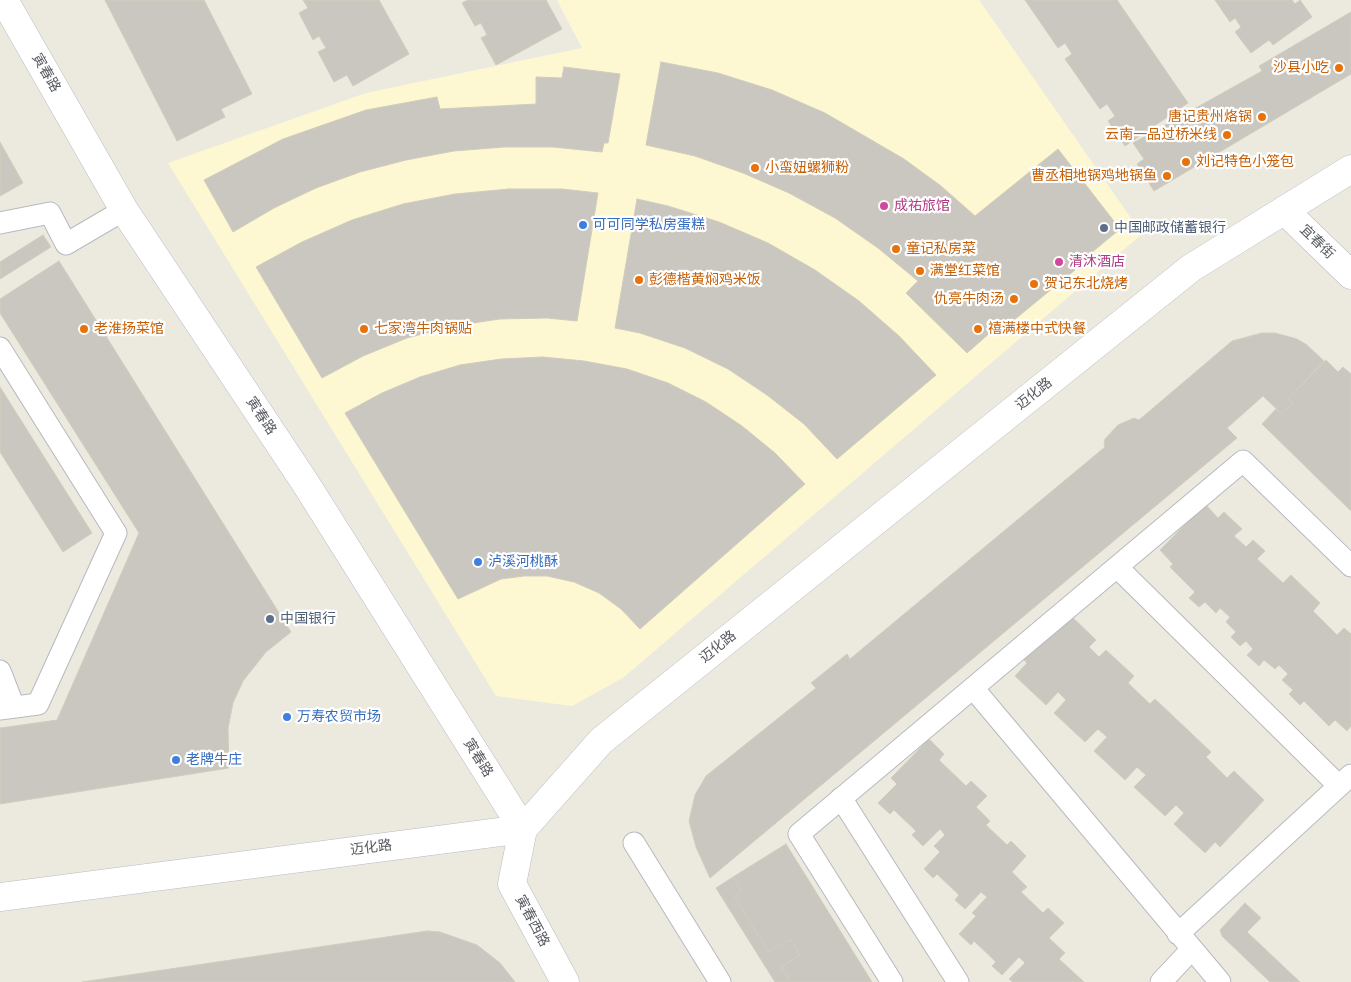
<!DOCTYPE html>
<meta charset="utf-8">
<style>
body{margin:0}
canvas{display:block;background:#eceadf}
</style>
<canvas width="1351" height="982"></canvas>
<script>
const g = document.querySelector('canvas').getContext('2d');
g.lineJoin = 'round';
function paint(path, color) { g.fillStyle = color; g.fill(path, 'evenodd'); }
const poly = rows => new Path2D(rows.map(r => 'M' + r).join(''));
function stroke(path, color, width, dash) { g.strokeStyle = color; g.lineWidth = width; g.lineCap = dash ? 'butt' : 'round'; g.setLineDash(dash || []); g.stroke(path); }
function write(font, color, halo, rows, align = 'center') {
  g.font = font + ' "Noto Sans","Noto Sans SC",sans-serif'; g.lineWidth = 4.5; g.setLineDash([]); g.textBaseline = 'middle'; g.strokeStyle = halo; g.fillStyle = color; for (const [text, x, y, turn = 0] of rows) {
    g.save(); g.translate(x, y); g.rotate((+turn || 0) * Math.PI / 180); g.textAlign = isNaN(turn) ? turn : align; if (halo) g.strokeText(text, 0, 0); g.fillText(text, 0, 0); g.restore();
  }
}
paint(poly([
 [557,0,979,0,1142,234,624,677,572,706,496,696,168,163,366,93,582,48]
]), '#fef8d2');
const building = poly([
 [105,0,204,0,252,94,221,109,225,117,177,141,105,0],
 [303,0,379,0,409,54,353,86,347,75,334,82,318,52,326,48,319,36,313,40,299,13,308,8,303,0],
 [468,0,546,0,562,29,496,65,481,38,487,35,481,23,475,26,462,3,468,0],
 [1025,0,1117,0,1188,103,1125,146,1108,121,1115,116,1107,104,1100,109,1065,59,1072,54,1065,43,1058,48,1025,0],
 [1215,0,1292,0,1295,4,1300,0,1312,17,1273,45,1269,40,1251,53,1235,32,1241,27,1235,18,1230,22,1215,0],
 [1351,12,1351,74,1154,191,1137,164,1144,159,1133,143,1262,71,1259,66,1351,12],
 [661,62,718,73,772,90,825,113,904,159,941,186,975,216,1058,149,1120,229,1073,268,1075,270,1003,329,999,325,967,353,906,293,918,281,878,248,835,218,789,193,743,173,695,156,646,145,661,62],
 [564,67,620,74,608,143,604,143,602,152,553,147,504,147,454,151,406,160,360,172,316,188,274,208,233,232,204,180,283,139,366,110,437,97,440,109,536,104,536,77,562,78,564,67],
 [0,142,23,183,0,196,0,142],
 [509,189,562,189,598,193,577,321,547,318,500,319,453,326,407,338,363,356,322,378,256,267,302,242,352,220,403,204,455,194,509,189],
 [637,199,668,206,719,222,768,243,815,270,859,301,899,336,936,375,837,459,804,424,767,395,728,369,685,348,640,333,615,328,637,199],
 [43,235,51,247,0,279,0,262,43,235],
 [59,261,291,632,266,652,243,681,233,703,228,728,229,768,0,804,0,728,57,720,139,533,0,313,0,299,59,261],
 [1262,333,1275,333,1297,339,1307,345,1324,361,1288,399,1293,403,1282,414,1263,396,1227,428,1237,438,710,878,696,847,689,821,695,795,706,776,816,688,811,683,847,654,850,659,1105,447,1104,444,1105,439,1118,425,1134,418,1139,420,1232,341,1262,333],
 [543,357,584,361,627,369,668,383,706,402,742,426,775,453,805,484,640,629,621,609,599,593,574,582,547,576,524,576,501,579,458,599,345,413,382,393,420,377,460,365,501,359,543,357],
 [1326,360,1338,372,1343,367,1351,374,1351,511,1262,424,1276,409,1282,414,1293,403,1288,399,1326,360],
 [0,387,92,533,63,552,0,452,0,387],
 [1205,504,1218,518,1224,512,1242,529,1234,536,1246,547,1253,540,1265,551,1257,559,1283,583,1291,575,1320,603,1313,611,1337,635,1344,628,1351,634,1351,726,1347,731,1335,720,1329,726,1304,701,1300,705,1289,694,1293,690,1282,680,1288,674,1279,665,1275,669,1264,660,1259,666,1247,655,1253,649,1246,641,1240,646,1231,637,1236,632,1226,622,1230,617,1220,608,1216,613,1205,602,1199,607,1189,598,1195,592,1170,567,1173,564,1160,550,1205,504],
 [1068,613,1096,640,1089,647,1099,657,1106,650,1134,676,1128,683,1150,704,1155,699,1211,752,1206,757,1227,778,1234,771,1264,800,1220,847,1215,842,1205,853,1174,824,1184,813,1176,805,1165,816,1134,787,1146,775,1137,767,1125,780,1094,751,1107,737,1098,729,1085,742,1054,713,1066,700,1058,692,1046,705,1015,676,1027,663,1023,659,1068,613],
 [929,739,944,754,939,760,966,786,971,781,987,796,976,807,990,821,986,825,1007,845,1011,841,1026,856,1012,872,1027,887,1021,892,1043,913,1048,908,1064,923,1049,938,1065,953,1059,959,1084,982,1013,982,1009,979,1025,963,1019,957,1002,975,992,966,996,962,974,941,971,945,959,934,976,916,972,913,987,897,981,892,965,909,955,900,959,895,937,874,933,878,924,869,940,852,934,846,945,835,940,829,923,846,912,835,916,831,894,810,890,814,878,803,897,784,891,778,929,739],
 [786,844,872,982,791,982,781,967,800,955,790,939,769,952,734,896,742,892,733,877,786,844],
 [733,877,742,892,734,896,769,952,790,939,800,955,781,967,791,982,775,982,716,888,733,877],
 [1245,903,1261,918,1247,932,1300,982,1270,982,1222,936,1220,930,1245,903],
 [427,931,440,932,477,945,500,963,515,982,82,982,427,931]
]);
paint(building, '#c9c7bf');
stroke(building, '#d1cdbe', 1);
const lane = poly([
 [0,223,50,213,66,244,124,210],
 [0,348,116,533,38,704,0,709],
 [1117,567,1339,786],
 [0,671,14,707],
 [973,688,1220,982],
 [841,798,958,982],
 [634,843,720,982],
 [1178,934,1351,775],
 [892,982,799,834,1243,461,1351,566],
 [1161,982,1192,949]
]);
const street = poly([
 [523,829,512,884,565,982]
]);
const secondary = poly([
 [4,0,124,210,306,484,523,829],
 [1284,210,1351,275],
 [0,897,523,829,601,741,1191,268,1351,169]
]);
stroke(lane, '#b7b9bf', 23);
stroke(street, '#b7b9bf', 29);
stroke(secondary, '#b8bbc2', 29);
stroke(lane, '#fff', 21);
stroke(street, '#fff', 28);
stroke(secondary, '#fff', 28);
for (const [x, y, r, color] of [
 [1339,68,5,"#e8710a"],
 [1262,117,5,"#e8710a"],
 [1227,135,5,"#e8710a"],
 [1186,162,5,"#e8710a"],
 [755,168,5,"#e8710a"],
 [1167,176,5,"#e8710a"],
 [884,206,5,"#d1479c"],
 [583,225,5,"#3f7fe0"],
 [1104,228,5,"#5c6f8a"],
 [896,249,5,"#e8710a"],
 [1059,262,5,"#d1479c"],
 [920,271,5,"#e8710a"],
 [639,280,5,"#e8710a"],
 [1034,284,5,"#e8710a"],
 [1014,299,5,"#e8710a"],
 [84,329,5,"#e8710a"],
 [364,329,5,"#e8710a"],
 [978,329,5,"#e8710a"],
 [478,562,5,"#3f7fe0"],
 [270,619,5,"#5c6f8a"],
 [287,717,5,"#3f7fe0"],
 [176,760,5,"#3f7fe0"]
]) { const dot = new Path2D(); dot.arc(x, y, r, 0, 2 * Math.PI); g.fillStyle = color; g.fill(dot); stroke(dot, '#fff', 2); }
write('14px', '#c56008', '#fff', [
 ["沙县小吃",1329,68,"right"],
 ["唐记贵州烙锅",1252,117,"right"],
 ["云南一品过桥米线",1217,135,"right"],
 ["刘记特色小笼包",1196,162],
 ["小蛮妞螺狮粉",765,168],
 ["曹丞相地锅鸡地锅鱼",1157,176,"right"],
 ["童记私房菜",906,249],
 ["满堂红菜馆",930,271],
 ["彭德楷黄焖鸡米饭",649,280],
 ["贺记东北烧烤",1044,284],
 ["仇亮牛肉汤",1004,299,"right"],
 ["老淮扬菜馆",94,329],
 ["七家湾牛肉锅贴",374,329],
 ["禧满楼中式快餐",988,329]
], 'left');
write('14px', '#585b61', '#fff', [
 ["寅春路",46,73,60],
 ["宜春街",1317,242,44],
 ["迈化路",1034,394,-39],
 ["寅春路",261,416,56],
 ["迈化路",718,647,-39],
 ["寅春路",478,758,58],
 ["迈化路",371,848,-7],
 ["寅春西路",532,921,62]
]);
write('14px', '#b23c85', '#fff', [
 ["成祐旅馆",894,206],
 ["清沐酒店",1069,262]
], 'left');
write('14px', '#366cbe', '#fff', [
 ["可可同学私房蛋糕",593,225],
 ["泸溪河桃酥",488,562],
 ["万寿农贸市场",297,717],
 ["老牌牛庄",186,760]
], 'left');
write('14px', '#4e5e75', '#fff', [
 ["中国邮政储蓄银行",1114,228],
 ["中国银行",280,619]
], 'left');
</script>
